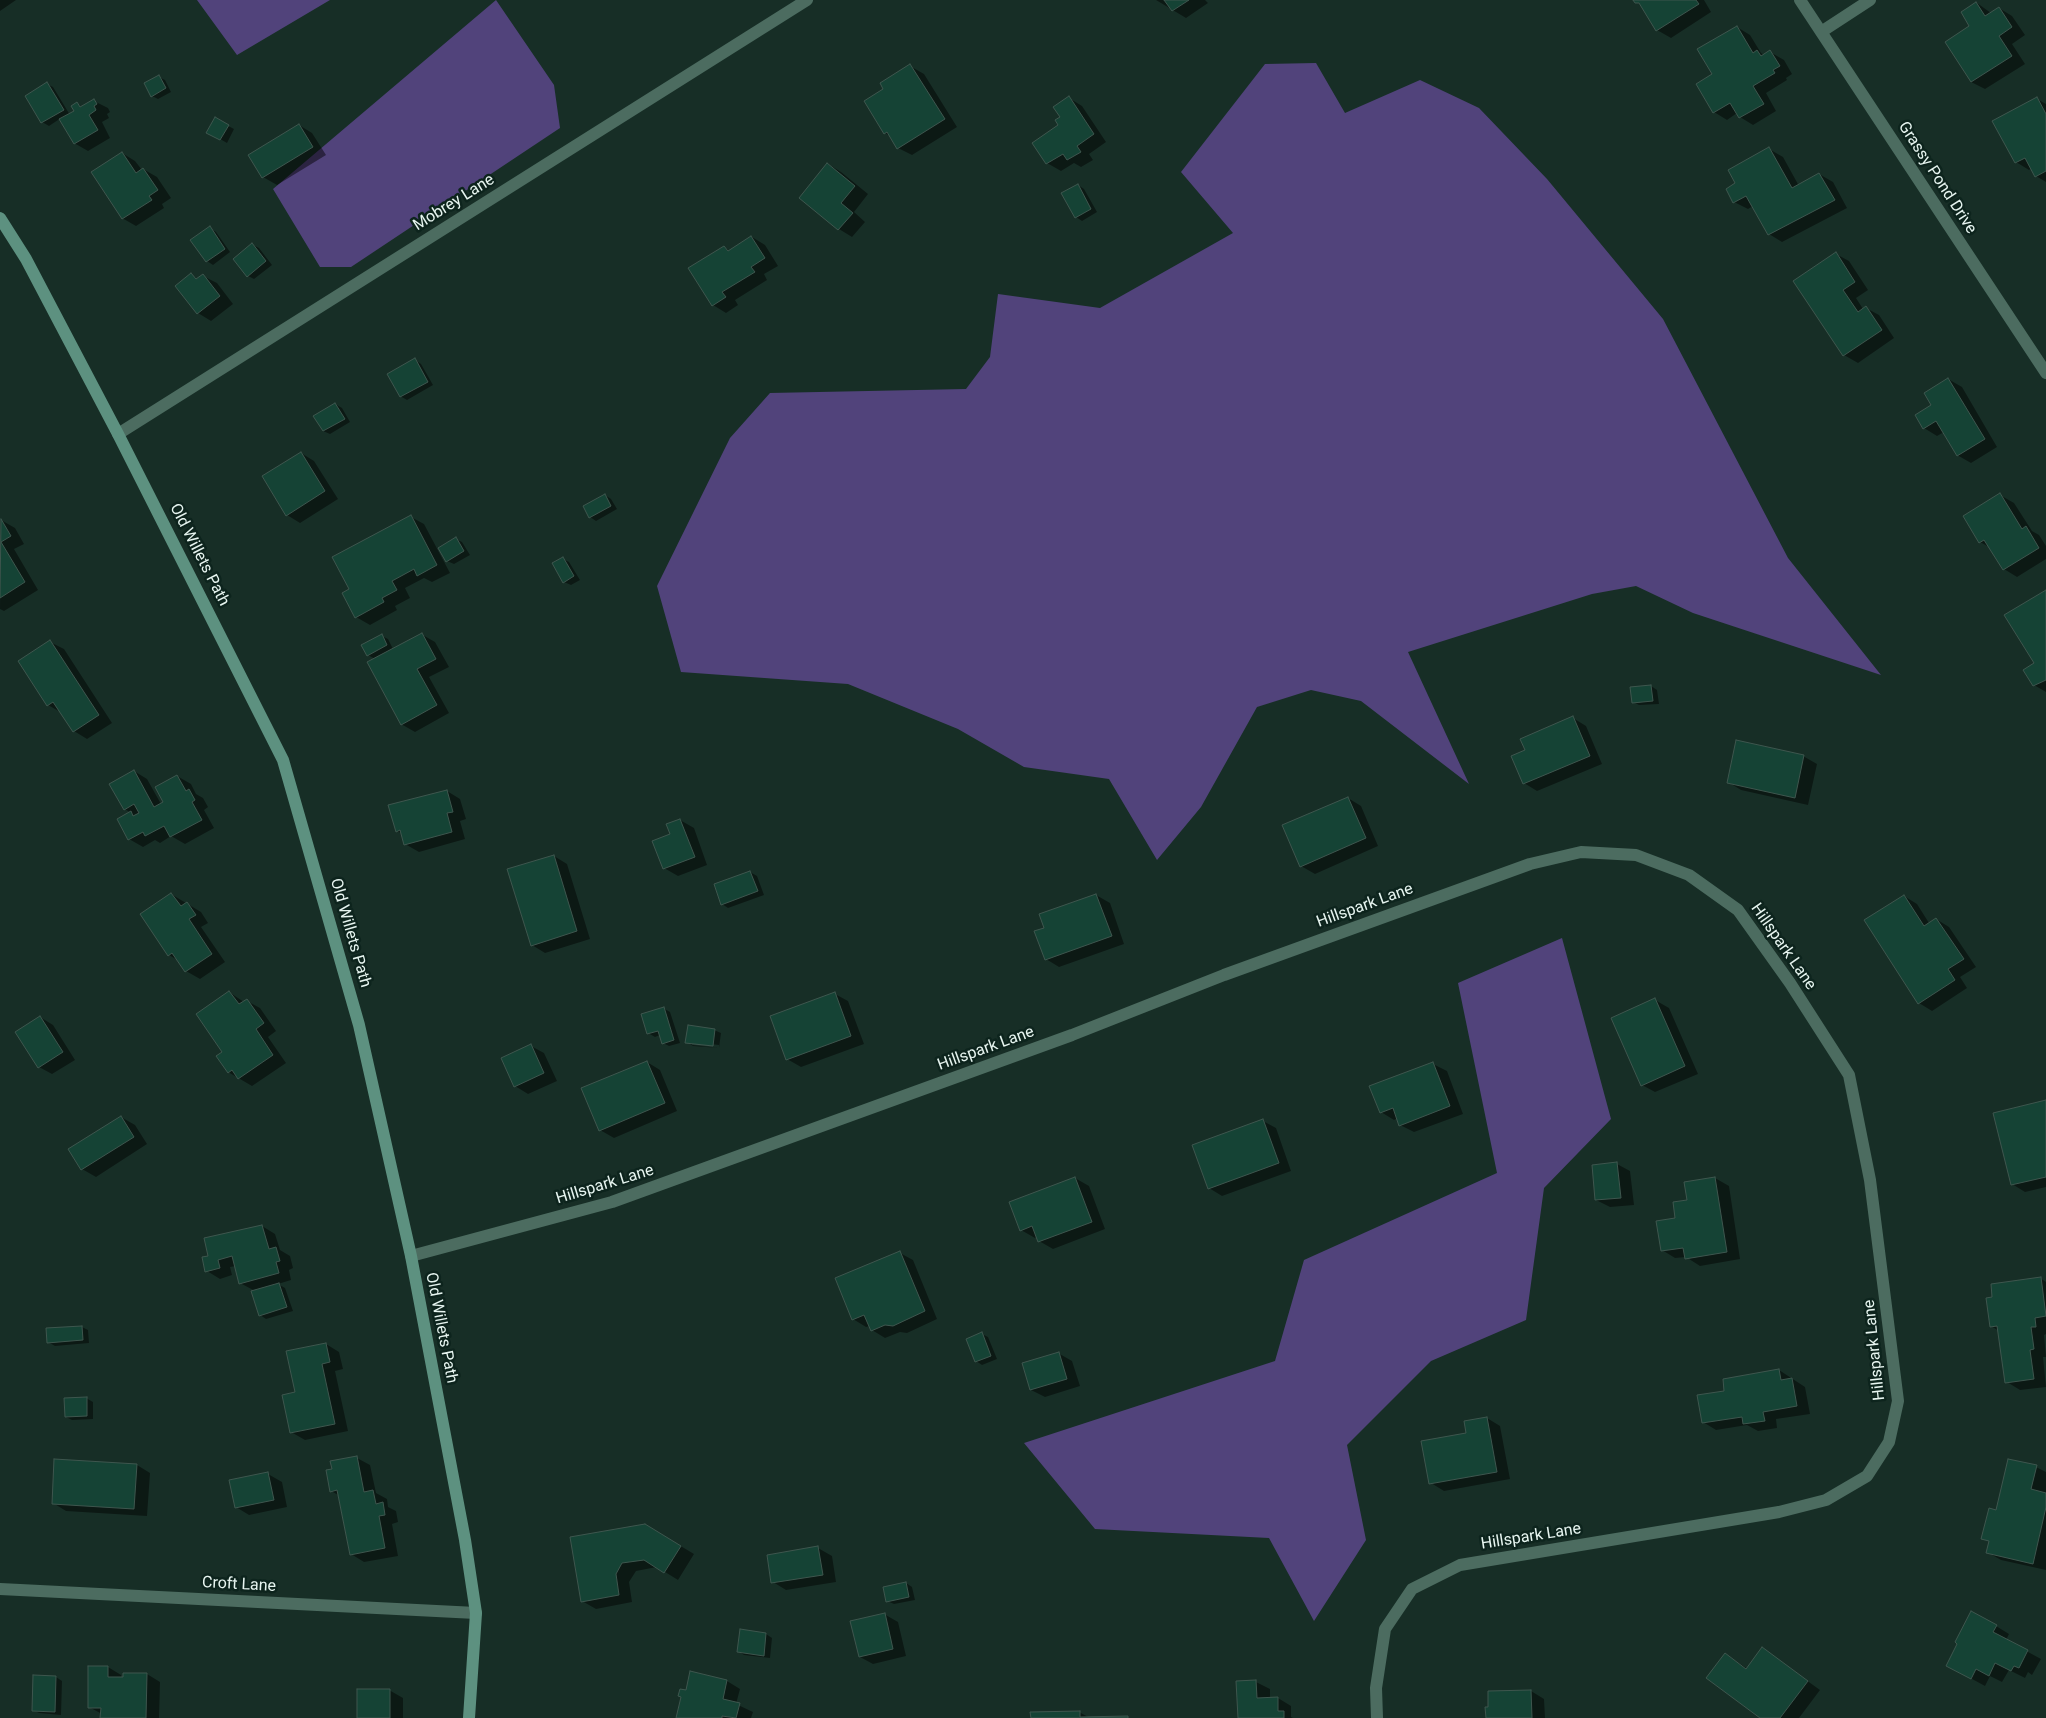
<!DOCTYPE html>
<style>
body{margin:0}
canvas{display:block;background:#172e26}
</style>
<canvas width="2046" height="1718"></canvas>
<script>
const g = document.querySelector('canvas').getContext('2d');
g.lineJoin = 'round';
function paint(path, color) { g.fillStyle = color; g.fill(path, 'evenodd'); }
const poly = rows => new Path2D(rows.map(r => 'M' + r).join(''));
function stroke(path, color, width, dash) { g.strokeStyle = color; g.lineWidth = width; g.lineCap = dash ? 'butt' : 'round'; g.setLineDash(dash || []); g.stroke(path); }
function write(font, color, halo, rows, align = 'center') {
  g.font = font + ' Roboto,sans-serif'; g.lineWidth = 5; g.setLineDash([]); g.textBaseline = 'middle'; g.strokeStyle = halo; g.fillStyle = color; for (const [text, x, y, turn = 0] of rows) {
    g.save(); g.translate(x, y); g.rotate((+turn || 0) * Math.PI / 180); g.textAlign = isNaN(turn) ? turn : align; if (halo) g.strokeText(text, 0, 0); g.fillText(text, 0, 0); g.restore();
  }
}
paint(poly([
 [197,0,330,0,237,55],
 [496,0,554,85,560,128,351,267,320,267,273,189],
 [1316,63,1345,113,1420,80,1479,108,1547,179,1663,319,1788,558,1881,675,1693,613,1636,586,1592,594,1408,652,1469,784,1361,701,1311,690,1257,707,1201,807,1157,860,1109,779,1024,767,958,729,848,684,681,672,657,586,730,438,770,393,966,389,990,357,998,294,1100,308,1233,233,1181,172,1265,64],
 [1562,938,1611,1119,1544,1188,1526,1320,1431,1361,1347,1445,1366,1540,1314,1621,1269,1538,1095,1529,1024,1443,1275,1361,1304,1260,1497,1173,1458,983]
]), '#51437b');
paint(poly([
 [0,0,16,0,0,11],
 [1156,0,1205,0,1208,3,1186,18],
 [1634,0,1704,0,1711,12,1671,38,1657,30,1642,6],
 [1977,3,1991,13,1999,8,2012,16,2025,35,2012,44,2025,64,1985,89,1971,82,1971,26],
 [1737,27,1750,35,1761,53,1764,55,1770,52,1784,60,1792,74,1786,78,1787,80,1766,93,1776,111,1753,125,1740,117,1737,113,1727,120,1714,112,1714,75],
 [910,66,924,74,957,127,912,155,898,148,892,137,885,133],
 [159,77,165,80,171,92,158,99,152,96],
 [47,84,53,87,70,115,76,111,76,104,83,107,94,101,108,108,110,112,107,114,109,118,102,122,110,138,88,151,74,143,61,118,49,126,42,122],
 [1069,98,1082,106,1106,142,1089,154,1093,160,1081,167,1074,163,1061,171,1047,163,1034,143,1060,125],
 [2037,99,2046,104,2046,182,2036,176,2032,168,2029,170,2016,162],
 [215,119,234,129,227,143,208,132],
 [299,125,312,133,326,155,277,185,263,177],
 [1769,149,1783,157,1799,186,1819,174,1833,182,1847,208,1782,242,1769,234,1753,206,1748,209,1734,202,1737,184],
 [122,153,135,161,142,170,143,169,157,177,171,198,162,204,164,208,136,226,122,218],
 [828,164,841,172,868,194,854,212,865,222,852,237,839,229,800,197],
 [1078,185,1084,189,1097,212,1082,221,1076,217],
 [210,228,216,232,230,252,213,265,207,261],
 [752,237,765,245,778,266,764,274,767,280,735,300,738,305,726,313,713,305,724,247,730,251],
 [253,245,259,248,272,265,254,279,248,276],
 [1836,254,1849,261,1868,290,1856,298,1863,309,1866,308,1879,315,1894,338,1858,363,1844,355],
 [191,275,198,279,203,276,217,283,233,304,211,321,198,313],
 [415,360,421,364,433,385,407,400,400,396],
 [1948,379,1962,387,1997,447,1971,463,1957,455,1944,432,1937,436,1924,428,1933,406],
 [335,404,342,408,350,422,330,434,323,431],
 [301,453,314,461,338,499,300,523,287,515],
 [605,495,611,499,617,509,596,521,590,517],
 [2000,495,2014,503,2032,531,2039,535,2046,546,2046,559,2017,577,2004,569,1991,548,1980,542],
 [411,517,424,524,450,573,432,582,424,578,405,588,410,598,395,606,397,610,370,625,356,617,351,589],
 [1,520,15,528,24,544,14,549,38,590,4,611,0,609],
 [456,539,462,542,470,555,454,564,447,561],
 [563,559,569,562,580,580,571,585,564,582],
 [2046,591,2046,692,2034,685,2025,670,2036,664],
 [421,634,435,642,449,667,429,677,449,713,415,732,401,724,375,659,368,655,382,636,388,639,393,649],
 [50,642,64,649,112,723,87,739,74,731,62,713,48,705],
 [1651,686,1657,690,1659,704,1639,705,1633,702],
 [1573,718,1586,726,1602,764,1537,791,1524,783,1526,751],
 [1803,756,1817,764,1808,805,1741,790,1728,782],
 [134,771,147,779,161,804,164,803,177,776,191,784,196,794,203,798,208,807,204,810,214,828,185,844,171,836,160,843,155,840,143,847,129,839,131,813,125,809],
 [447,791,460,799,466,819,460,821,465,839,419,852,405,844,403,834,397,831],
 [1348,798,1361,806,1378,846,1315,874,1301,866],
 [680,820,694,828,707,865,678,876,664,868,671,834],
 [554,856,567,864,590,939,545,953,532,945],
 [750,872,757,876,764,895,728,908,722,904],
 [171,894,201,912,208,923,201,927,225,962,200,979,186,971,179,961,169,955],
 [1096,895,1110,903,1124,944,1059,967,1046,959,1045,928],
 [1904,896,1917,904,1929,923,1936,919,1949,927,1976,967,1960,977,1967,988,1932,1011,1919,1003],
 [229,992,244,1002,247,1001,260,1008,276,1031,268,1037,286,1063,252,1086,228,1072,224,1052],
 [835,994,848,1001,864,1044,801,1067,787,1059],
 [1655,1000,1669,1008,1698,1074,1655,1092,1642,1085],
 [663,1008,670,1012,680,1043,669,1046,663,1043,660,1035,655,1037,648,1033],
 [40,1017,53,1025,75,1060,52,1074,39,1067],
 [714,1030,721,1033,719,1048,693,1046,687,1042],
 [692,1042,719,1045,719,1048,692,1045],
 [531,1046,544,1053,557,1081,528,1094,515,1086],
 [647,1062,660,1070,677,1111,614,1138,600,1130],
 [1433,1064,1447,1071,1463,1114,1414,1132,1400,1125,1398,1118,1394,1120,1381,1112],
 [2046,1102,2046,1187,2025,1192,2012,1184],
 [121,1117,135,1125,147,1144,96,1177,82,1169],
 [1263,1121,1276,1128,1291,1171,1222,1196,1209,1188],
 [1617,1164,1630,1171,1634,1205,1610,1207,1596,1200],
 [1075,1178,1089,1186,1105,1229,1053,1249,1039,1241,1037,1236,1035,1238,1021,1230],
 [1715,1178,1729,1186,1740,1259,1700,1266,1686,1257,1675,1258,1662,1250,1677,1219,1689,1201,1686,1183],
 [262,1226,275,1234,280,1250,290,1256,293,1268,289,1270,291,1280,278,1284,285,1288,293,1311,266,1319,260,1315,255,1291,240,1283,236,1266,230,1267,232,1275,220,1279,207,1271,210,1256],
 [900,1253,913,1260,937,1319,907,1333,900,1332,885,1338,872,1330,870,1326,866,1327,853,1319],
 [2040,1278,2046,1282,2046,1334,2044,1335,2046,1357,2043,1357,2046,1387,2020,1390,2007,1382,1999,1331,1991,1326,1994,1298],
 [82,1327,88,1330,89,1343,55,1346,48,1342],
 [982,1334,988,1337,997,1359,982,1365,976,1361],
 [326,1344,339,1352,343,1369,335,1371,348,1431,305,1440,291,1432,296,1393],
 [1058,1353,1072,1361,1080,1386,1045,1397,1031,1390],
 [1779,1370,1805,1387,1810,1414,1776,1419,1777,1428,1758,1431,1747,1425,1716,1430,1703,1422],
 [86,1398,93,1402,93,1419,72,1420,66,1417],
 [1487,1418,1500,1426,1510,1479,1444,1491,1431,1483,1468,1434],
 [357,1458,370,1465,376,1493,387,1499,388,1507,396,1511,398,1522,392,1524,398,1556,364,1562,351,1554,340,1496,331,1491],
 [137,1465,150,1473,147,1516,66,1511,53,1503],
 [2036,1467,2046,1472,2046,1570,2001,1560,1987,1552,1990,1542,1983,1538,1997,1512],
 [268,1474,282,1482,287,1507,249,1515,236,1507],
 [659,1533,694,1554,678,1580,657,1567,636,1571,629,1582,632,1602,596,1609,582,1601,571,1538],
 [818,1548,832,1556,836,1582,786,1590,773,1582],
 [906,1583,912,1587,915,1600,894,1604,887,1601],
 [884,1614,898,1622,906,1656,873,1664,860,1657],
 [1996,1626,2009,1634,2006,1640,2041,1659,2032,1675,2028,1672,2025,1678,2009,1670,2002,1682,1990,1676,1985,1686,1961,1673],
 [741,1631,766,1634,772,1638,770,1658,744,1655,738,1651],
 [1763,1649,1820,1690,1799,1718,1762,1718,1725,1654,1748,1669],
 [108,1667,121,1675,121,1678,147,1674,160,1682,159,1718,102,1718,102,1714,89,1707],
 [34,1676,56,1677,62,1681,61,1715,39,1713,33,1710],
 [727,1681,740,1689,736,1704,753,1712,751,1718,678,1718,687,1692],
 [1256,1682,1270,1689,1270,1699,1278,1698,1291,1706,1291,1717,1293,1718,1240,1718,1238,1683],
 [389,1690,403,1698,403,1718,358,1718],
 [1531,1691,1544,1699,1545,1718,1487,1718],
 [1079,1712,1090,1718,1130,1718,1032,1718]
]), '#0007');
const building = poly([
 [1164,0,1189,0,1172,11,1164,0],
 [1633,0,1696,0,1699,4,1656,31,1639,3,1635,3,1633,0],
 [1976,2,1985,16,1999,7,2012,27,1999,36,2012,56,1971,82,1945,42,1969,26,1961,12,1976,2],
 [1737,26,1753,53,1757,50,1761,56,1770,50,1780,66,1773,70,1775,73,1753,86,1764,104,1739,118,1730,103,1713,113,1696,84,1712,74,1697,49,1737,26],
 [910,64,945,119,897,149,887,132,884,134,864,101,883,89,880,83,910,64],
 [159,75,166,88,151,97,144,83,159,75],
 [47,82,64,110,41,123,25,96,47,82],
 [1069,96,1094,134,1077,146,1081,152,1067,160,1063,154,1046,164,1032,143,1058,125,1055,120,1060,117,1053,107,1069,96],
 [2037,97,2046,114,2046,171,2035,177,2025,158,2015,163,1992,121,2037,97],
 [94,99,97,104,94,106,96,110,89,115,98,130,74,144,59,119,74,111,71,106,77,102,80,107,94,99],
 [215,117,229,125,220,140,206,133,215,117],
 [299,124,313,147,262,178,248,155,299,124],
 [1769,147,1792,188,1819,173,1835,200,1768,235,1746,196,1733,203,1726,189,1735,183,1728,170,1769,147],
 [122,152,136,173,143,168,158,190,149,196,152,200,122,219,91,172,122,152],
 [827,163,855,186,841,203,853,213,838,230,799,198,827,163],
 [1078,184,1091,209,1075,218,1061,193,1078,184],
 [210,226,225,249,206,262,190,240,210,226],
 [751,236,765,258,751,267,755,272,722,292,726,297,712,306,688,268,724,246,728,251,751,236],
 [252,243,266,261,247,277,233,259,252,243],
 [1836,252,1855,282,1843,290,1858,312,1866,306,1882,330,1843,356,1793,281,1836,252],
 [191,273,196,279,203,274,220,296,197,314,175,286,191,273],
 [415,358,428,382,400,397,387,374,415,358],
 [1948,378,1985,439,1957,456,1936,421,1923,429,1915,415,1931,405,1924,393,1948,378],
 [335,403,345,419,323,431,313,416,335,403],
 [301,452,325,491,286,516,262,476,301,452],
 [2000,493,2022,529,2026,526,2039,548,2003,570,1984,540,1979,543,1963,516,2000,493],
 [605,494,611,506,589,518,583,506,605,494],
 [411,515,437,565,417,576,414,569,392,581,397,590,382,598,384,602,355,618,342,593,349,589,332,557,411,515],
 [1,519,11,536,1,542,25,582,0,598,1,519],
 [456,537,464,551,446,562,438,548,456,537],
 [563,557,574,576,563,583,552,563,563,557],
 [2046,590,2046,680,2033,686,2023,670,2034,663,2004,615,2046,590],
 [422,633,436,659,417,669,437,705,401,725,367,662,422,633],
 [382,634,387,645,367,656,361,645,382,634],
 [50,640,99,715,73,732,53,702,47,706,18,661,50,640],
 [1651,685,1653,701,1632,703,1630,687,1651,685],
 [1573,716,1590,756,1523,784,1511,756,1525,750,1520,739,1573,716],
 [1736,740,1804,755,1795,798,1727,783,1736,740],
 [134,770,154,807,163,802,155,787,177,775,186,791,189,789,195,800,192,802,202,820,170,837,164,826,145,836,143,832,128,840,117,819,131,811,133,816,139,813,134,804,124,810,109,784,134,770],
 [447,790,453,812,447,813,452,832,404,845,400,830,396,832,388,805,447,790],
 [1348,797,1366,838,1300,867,1282,825,1348,797],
 [680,819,695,857,663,869,652,841,670,834,666,824,680,819],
 [554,855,577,931,531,946,507,869,554,855],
 [750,871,758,891,721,905,714,884,750,871],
 [171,893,181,906,187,902,196,915,189,919,212,954,185,972,172,953,168,956,140,914,171,893],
 [1096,894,1112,936,1045,960,1034,931,1044,928,1039,914,1096,894],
 [1904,895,1924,926,1936,918,1964,959,1948,969,1955,980,1918,1004,1864,920,1904,895],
 [229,991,239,1004,247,999,264,1023,256,1029,273,1055,238,1079,232,1070,228,1073,216,1056,222,1052,196,1014,229,991],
 [835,992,851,1036,786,1060,770,1016,835,992],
 [1655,998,1685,1066,1641,1086,1611,1018,1655,998],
 [664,1007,674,1040,662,1044,658,1031,647,1034,641,1014,664,1007],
 [40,1016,63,1052,38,1068,15,1032,40,1016],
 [688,1025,715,1029,713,1046,685,1043,688,1025],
 [531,1044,544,1073,514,1087,501,1058,531,1044],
 [647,1061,665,1103,599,1131,581,1088,647,1061],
 [1433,1062,1450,1106,1399,1126,1393,1108,1380,1113,1369,1086,1433,1062],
 [2046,1100,2046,1177,2011,1185,1993,1113,2046,1100],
 [121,1116,134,1137,81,1170,68,1149,121,1116],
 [1263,1119,1279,1163,1208,1189,1192,1145,1263,1119],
 [1617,1162,1621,1198,1595,1200,1592,1165,1617,1162],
 [1075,1177,1092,1222,1038,1242,1032,1226,1020,1231,1009,1202,1075,1177],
 [1715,1177,1727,1252,1685,1259,1683,1248,1661,1251,1656,1221,1675,1218,1673,1202,1687,1200,1684,1182,1715,1177],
 [262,1225,269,1249,276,1247,280,1261,276,1262,279,1273,239,1284,232,1256,218,1260,220,1268,205,1272,202,1257,208,1256,204,1238,262,1225],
 [900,1251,925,1311,893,1326,885,1325,871,1331,864,1315,852,1320,835,1278,900,1251],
 [2041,1277,2046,1316,2035,1318,2036,1327,2031,1327,2034,1349,2030,1350,2034,1379,2005,1383,1997,1326,1990,1327,1986,1298,1992,1297,1991,1284,2041,1277],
 [279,1283,287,1307,259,1316,251,1291,279,1283],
 [82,1326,83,1340,47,1343,46,1328,82,1326],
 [982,1332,991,1356,975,1362,966,1339,982,1332],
 [326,1343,330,1362,322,1364,335,1424,290,1433,282,1395,295,1392,286,1351,326,1343],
 [1059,1352,1067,1379,1030,1390,1022,1363,1059,1352],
 [1779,1369,1781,1380,1792,1378,1797,1406,1763,1412,1765,1421,1743,1424,1742,1417,1702,1423,1697,1395,1724,1391,1723,1379,1779,1369],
 [87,1397,87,1416,65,1417,64,1398,87,1397],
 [1487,1417,1497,1472,1429,1484,1421,1441,1466,1433,1464,1421,1487,1417],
 [357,1456,364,1492,373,1490,376,1504,383,1502,385,1515,379,1516,385,1548,350,1555,337,1490,330,1492,326,1470,332,1469,330,1461,357,1456],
 [54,1459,137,1464,134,1509,52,1504,54,1459],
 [2008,1459,2037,1465,2031,1489,2046,1493,2046,1507,2033,1564,1986,1553,1989,1541,1981,1539,1989,1508,1996,1510,2008,1459],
 [268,1472,274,1500,235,1508,229,1480,268,1472],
 [645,1524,681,1546,664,1573,644,1560,622,1563,616,1574,619,1595,581,1602,570,1537,645,1524],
 [818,1546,823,1575,771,1583,767,1555,818,1546],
 [906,1582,909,1597,886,1602,883,1587,906,1582],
 [1971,1611,1997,1625,1993,1632,2028,1650,2019,1668,2014,1666,2011,1671,1995,1663,1989,1676,1976,1669,1971,1679,1946,1666,1957,1644,1955,1642,1971,1611],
 [885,1613,893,1649,859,1657,850,1621,885,1613],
 [740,1629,766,1633,764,1656,737,1652,740,1629],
 [1762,1647,1808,1681,1780,1718,1760,1718,1706,1678,1725,1653,1746,1669,1762,1647],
 [88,1666,108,1666,108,1677,123,1677,123,1673,147,1673,146,1718,100,1718,101,1708,88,1708,88,1666],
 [690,1671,727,1680,723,1699,740,1703,736,1718,722,1716,722,1718,676,1718,681,1697,678,1696,680,1689,686,1690,690,1671],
 [33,1675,56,1676,55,1712,32,1711,33,1675],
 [1256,1680,1257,1698,1278,1697,1278,1711,1284,1711,1284,1718,1238,1718,1236,1681,1256,1680],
 [357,1689,390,1689,390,1718,357,1718,357,1689],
 [1531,1690,1532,1718,1486,1718,1485,1707,1488,1707,1488,1691,1531,1690],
 [1080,1711,1080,1717,1128,1716,1128,1718,1031,1718,1030,1712,1080,1711]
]);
paint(building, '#154335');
stroke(building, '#3e564e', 1);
stroke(poly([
 [1800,0,2046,373],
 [1821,32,1870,0],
 [118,434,807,0],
 [411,1256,612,1202,1072,1035,1224,975,1530,864,1581,852,1636,855,1689,875,1738,910,1790,983,1849,1075,1870,1180,1898,1401,1889,1442,1867,1476,1826,1500,1779,1512,1460,1565,1412,1589,1385,1629,1376,1688,1377,1718],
 [0,1589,476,1613]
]), '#4c6c60', 12);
stroke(poly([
 [0,218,26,259,118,434,283,760,359,1025,411,1256,465,1540,476,1613,469,1718]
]), '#5d9180', 12);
write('16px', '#e7f5f0', '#0d241d', [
 ["Grassy Pond Drive",1937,178,57],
 ["Mobrey Lane",454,203,-32],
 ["Old Willets Path",199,555,63],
 ["Hillspark Lane",1365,906,-20],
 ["Old Willets Path",350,933,74],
 ["Hillspark Lane",1783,947,55],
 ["Hillspark Lane",986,1049,-20],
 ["Hillspark Lane",605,1185,-17],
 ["Old Willets Path",441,1328,79],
 ["Hillspark Lane",1875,1350,-96],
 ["Hillspark Lane",1531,1537,-9],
 ["Croft Lane",239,1585,3]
]);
</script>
